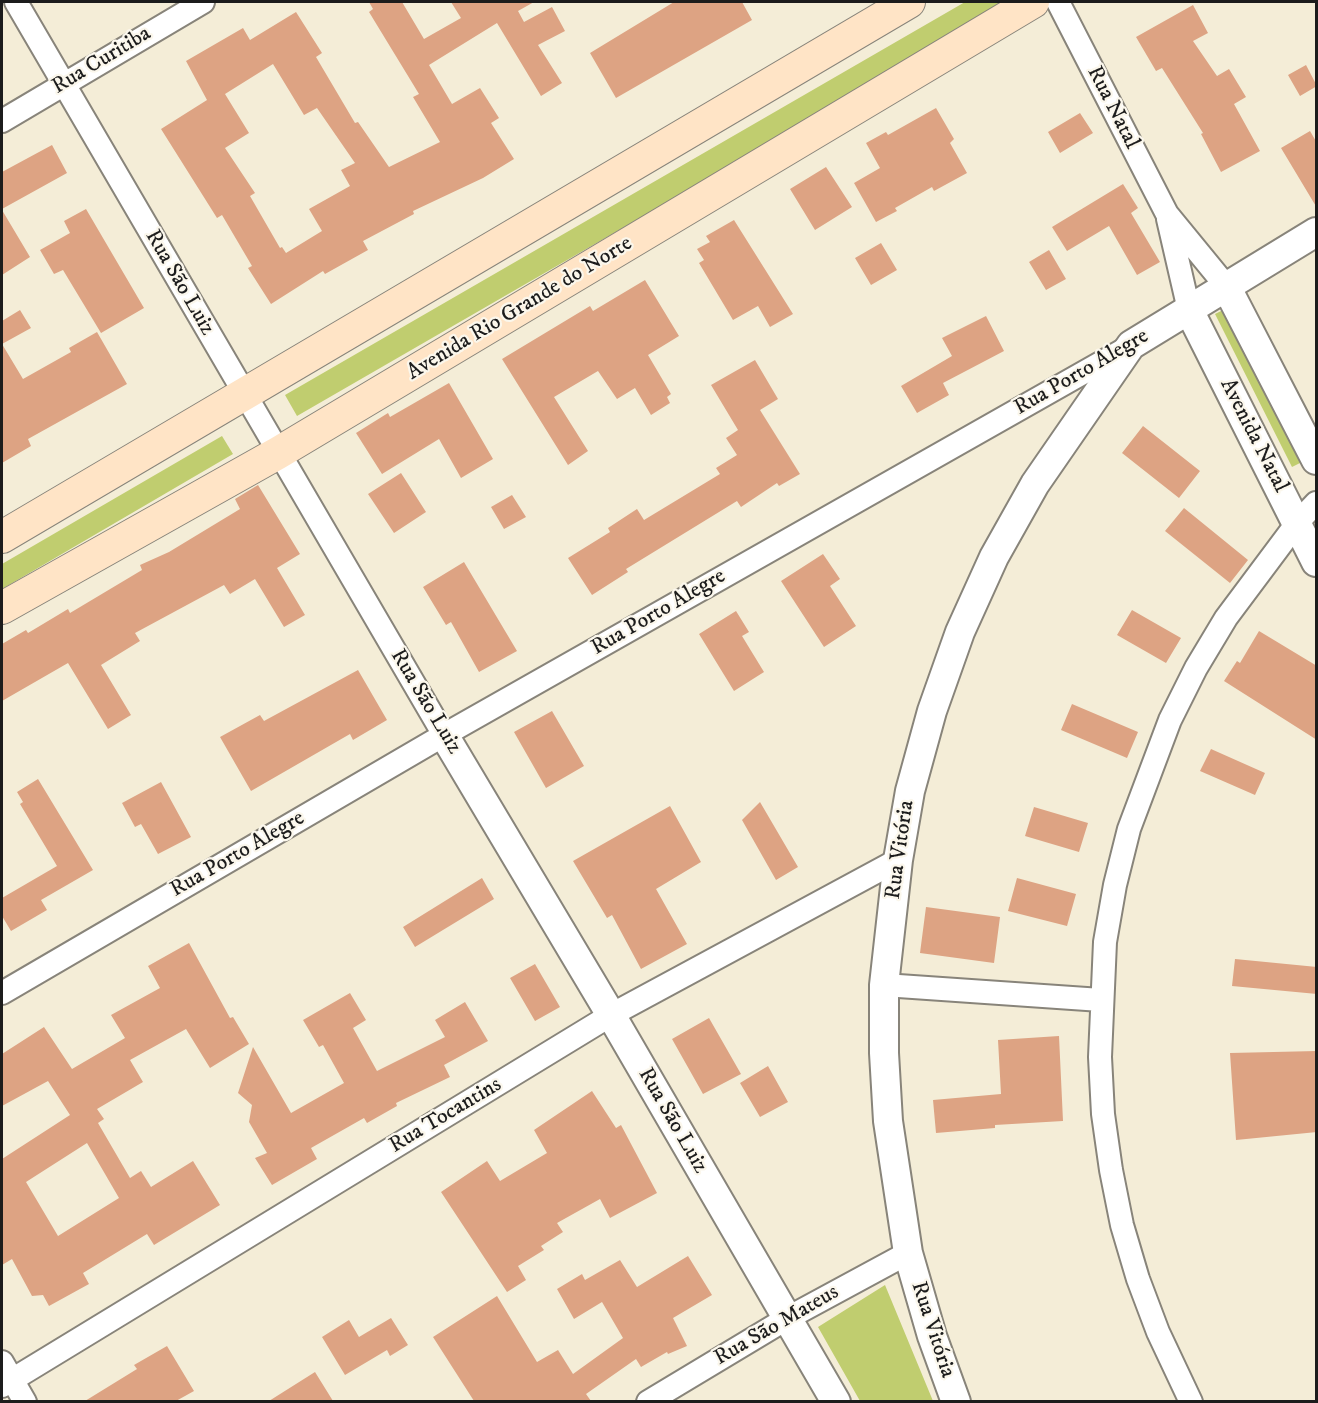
<!DOCTYPE html>
<meta charset="utf-8">
<style>
body{margin:0}
#map{position:relative;width:1318px;height:1403px;overflow:hidden;background:#f4edd7;font-family:"IM FELL DW Pica",serif}
canvas{display:block}
.frame{position:absolute;inset:0;border:3px solid #1c1c1c;pointer-events:none}
</style>
<div id="map">
<canvas width="1318" height="1403"></canvas>
<div class="frame"></div>
</div>
<script>
const g = document.querySelector('canvas').getContext('2d');
g.lineJoin = 'round';
function paint(path, color) { g.fillStyle = color; g.fill(path, 'evenodd'); }
const poly = rows => new Path2D(rows.map(r => 'M' + r).join(''));
function stroke(path, color, width, dash) { g.strokeStyle = color; g.lineWidth = width; g.lineCap = dash ? 'butt' : 'round'; g.setLineDash(dash || []); g.stroke(path); }
function write(font, color, halo, rows, align = 'center') {
  g.font = font + ' "IM FELL DW Pica",serif'; g.lineWidth = 4.5; g.setLineDash([]); g.textBaseline = 'middle'; g.strokeStyle = halo; g.fillStyle = color; for (const [text, x, y, turn = 0] of rows) {
    g.save(); g.translate(x, y); g.rotate((+turn || 0) * Math.PI / 180); g.textAlign = isNaN(turn) ? turn : align; if (halo) g.strokeText(text, 0, 0); g.fillText(text, 0, 0); g.restore();
  }
}
paint(poly([
 [965,2,1014,2,297,416,285,395],
 [1229,307,1308,459,1292,467,1215,314],
 [222,436,233,454,2,589,2,564],
 [885,1285,933,1401,860,1401,818,1327]
]), '#c0cd6f');
paint(poly([
 [369,2,402,2,424,39,461,18,451,2,534,2,518,11,524,22,552,7,565,31,538,45,562,83,541,96,497,23,429,65,452,104,480,88,499,118,491,123,514,159,483,178,413,211,414,214,363,241,368,250,325,274,323,271,271,304,248,268,252,266,222,215,217,218,161,129,207,100,186,61,243,28,250,40,296,12,322,53,316,57,355,123,358,122,389,167,440,142,413,97,419,94,369,12,373,9],
 [273,64,304,115,317,108,355,163,341,170,350,186,309,209,322,231,286,253,282,247,280,248,250,196,255,193,225,148,249,133,225,94],
 [674,2,742,2,752,20,616,98,590,53],
 [1193,5,1208,33,1193,41,1217,76,1229,69,1246,97,1234,104,1260,151,1221,172,1201,134,1203,133,1162,68,1156,71,1136,37],
 [1306,65,1317,86,1300,96,1288,75],
 [936,108,954,139,950,143,967,173,934,191,932,187,895,208,897,211,876,222,854,183,880,168,866,143,886,132,888,135],
 [1080,113,1093,133,1060,153,1048,132],
 [1310,131,1317,143,1317,208,1281,148],
 [52,145,67,173,2,209,2,172],
 [826,167,852,207,815,230,790,189],
 [1123,184,1138,208,1131,213,1160,262,1137,275,1109,226,1067,251,1052,227],
 [86,209,144,308,101,333,63,270,54,274,40,250,70,233,64,221],
 [2,210,30,257,2,275],
 [734,220,793,314,770,327,758,306,733,320,699,263,704,260,697,249,710,242,706,236],
 [881,243,897,270,871,285,855,258],
 [1049,250,1066,279,1046,290,1029,262],
 [645,280,679,336,648,355,671,394,667,397,670,403,651,415,635,388,617,399,598,371,554,397,588,451,568,465,502,359,590,306,593,311],
 [20,310,31,328,2,344,23,379,71,352,69,348,97,332,127,384,28,439,31,446,2,463,2,321],
 [986,316,1004,351,943,383,949,395,917,413,901,386,952,356,942,338],
 [755,360,778,399,760,410,800,474,779,486,777,483,741,507,737,501,626,569,628,572,592,595,568,558,610,532,608,528,637,509,644,520,720,474,716,468,737,455,726,438,738,430,711,385],
 [449,383,493,459,461,478,439,439,382,474,356,433,388,413,390,417],
 [1143,426,1200,471,1179,498,1122,453],
 [401,473,426,512,394,533,368,494],
 [258,485,300,554,277,568,305,615,284,627,255,579,230,594,224,585,135,633,140,641,101,665,131,715,108,729,68,663,2,701,2,644,26,630,28,633,68,609,70,613,142,570,140,565,169,552,240,509,235,499],
 [512,495,526,517,504,529,491,507],
 [1184,508,1248,560,1230,583,1165,531],
 [823,554,840,579,830,586,856,626,824,647,781,581],
 [464,562,517,651,479,672,451,622,446,625,423,587],
 [1132,610,1181,638,1166,663,1117,635],
 [736,611,749,632,742,636,764,672,734,691,699,634],
 [1259,631,1317,666,1317,740,1224,681,1237,661,1240,663],
 [358,670,387,720,353,740,350,734,251,791,220,737,260,715,264,721],
 [1072,704,1138,732,1127,758,1061,730],
 [552,711,584,766,546,788,514,732],
 [1211,749,1265,773,1255,795,1200,771],
 [38,779,93,870,41,900,47,910,11,931,2,916,2,898,57,866,20,804,23,802,17,792],
 [161,782,191,837,158,854,141,824,135,827,122,803],
 [760,802,798,867,776,880,742,820],
 [670,806,701,862,656,889,687,944,641,969,612,915,607,918,573,861],
 [1034,807,1088,823,1079,852,1025,836],
 [482,878,494,899,415,947,403,927],
 [1017,878,1076,894,1067,926,1008,911],
 [926,907,1000,917,994,963,920,953],
 [189,943,230,1018,233,1017,249,1044,210,1068,186,1029,130,1060,143,1082,97,1109,104,1119,98,1123,130,1178,141,1171,151,1187,193,1161,220,1205,154,1245,147,1234,83,1273,89,1284,49,1306,43,1295,32,1296,12,1259,2,1265,2,1159,70,1115,48,1081,2,1106,2,1054,44,1027,72,1069,125,1038,111,1015,160,988,148,966],
 [87,1143,119,1198,58,1236,26,1182],
 [1235,959,1317,967,1317,994,1232,986],
 [535,964,560,1007,535,1021,510,978],
 [350,993,366,1020,353,1028,377,1071,445,1037,435,1020,465,1002,488,1041,444,1065,450,1077,396,1103,397,1106,367,1123,364,1118,311,1148,317,1159,272,1185,255,1158,267,1153,249,1122,252,1105,238,1093,253,1047,291,1113,344,1083,323,1045,319,1047,303,1020],
 [709,1018,741,1074,703,1094,672,1039],
 [1059,1036,1063,1121,995,1125,995,1128,936,1133,933,1100,1001,1094,998,1040],
 [1317,1051,1317,1132,1236,1140,1230,1053],
 [768,1066,788,1102,760,1117,740,1083],
 [592,1091,616,1128,621,1125,657,1193,610,1218,600,1199,557,1223,563,1232,541,1246,544,1250,518,1266,526,1280,507,1292,441,1192,487,1161,500,1181,547,1153,534,1130],
 [688,1256,712,1295,673,1318,687,1346,668,1354,667,1352,641,1367,636,1359,586,1394,591,1401,474,1401,433,1337,497,1296,537,1362,558,1350,573,1374,623,1338,602,1302,574,1319,557,1289,582,1274,585,1280,620,1260,637,1287],
 [391,1318,408,1345,390,1356,387,1350,345,1375,322,1337,349,1320,359,1337],
 [167,1346,194,1391,176,1401,85,1401,137,1369,134,1365],
 [315,1372,333,1401,269,1401]
]), '#dda383');
const minor = poly([
 [16,2,444,735],
 [1058,2,1167,214,1226,286],
 [2,121,203,2],
 [1168,219,1189,310],
 [884,985,1101,1000],
 [2,993,444,735,1127,348],
 [2,1362,25,1402],
 [2,1386,611,1015,898,860],
 [648,1402,786,1319,908,1253],
 [1191,1402,1158,1332,1138,1279,1122,1225,1111,1170,1103,1114,1100,1057,1105,942,1115,885,1129,829,1170,720,1196,668,1226,618,1297,523,1316,503]
]);
const tertiary = poly([
 [1226,286,1316,460],
 [1189,310,1316,562],
 [444,735,611,1015,836,1402],
 [956,1402,932,1336,908,1253,888,1121,884,1053,884,985,898,860,910,791,932,711,960,632,994,557,1035,484,1131,345,1316,232]
]);
const secondary = poly([
 [2,537,909,2],
 [2,608,278,453,1033,2]
]);
stroke(minor, '#88847a', 26);
stroke(tertiary, '#88847a', 32);
stroke(secondary, '#88847a', 34);
stroke(minor, '#fff', 22);
stroke(tertiary, '#fff', 28);
stroke(secondary, '#ffe4c6', 32);
write('22px', '#1c1c1c', '#fbf7ec', [
 ["Rua Curitiba",102,61,-31],
 ["Rua Natal",1112,108,63],
 ["Rua São Luiz",179,283,60],
 ["Avenida Rio Grande do Norte",520,309,-31],
 ["Rua Porto Alegre",1082,373,-30],
 ["Avenida Natal",1253,436,63],
 ["Rua Porto Alegre",659,613,-30],
 ["Rua São Luiz",425,702,59],
 ["Rua Vitória",901,850,-82],
 ["Rua Porto Alegre",238,855,-30],
 ["Rua Tocantins",446,1116,-31],
 ["Rua São Luiz",672,1121,60],
 ["Rua São Mateus",777,1326,-30],
 ["Rua Vitória",932,1330,72]
]);
</script>
